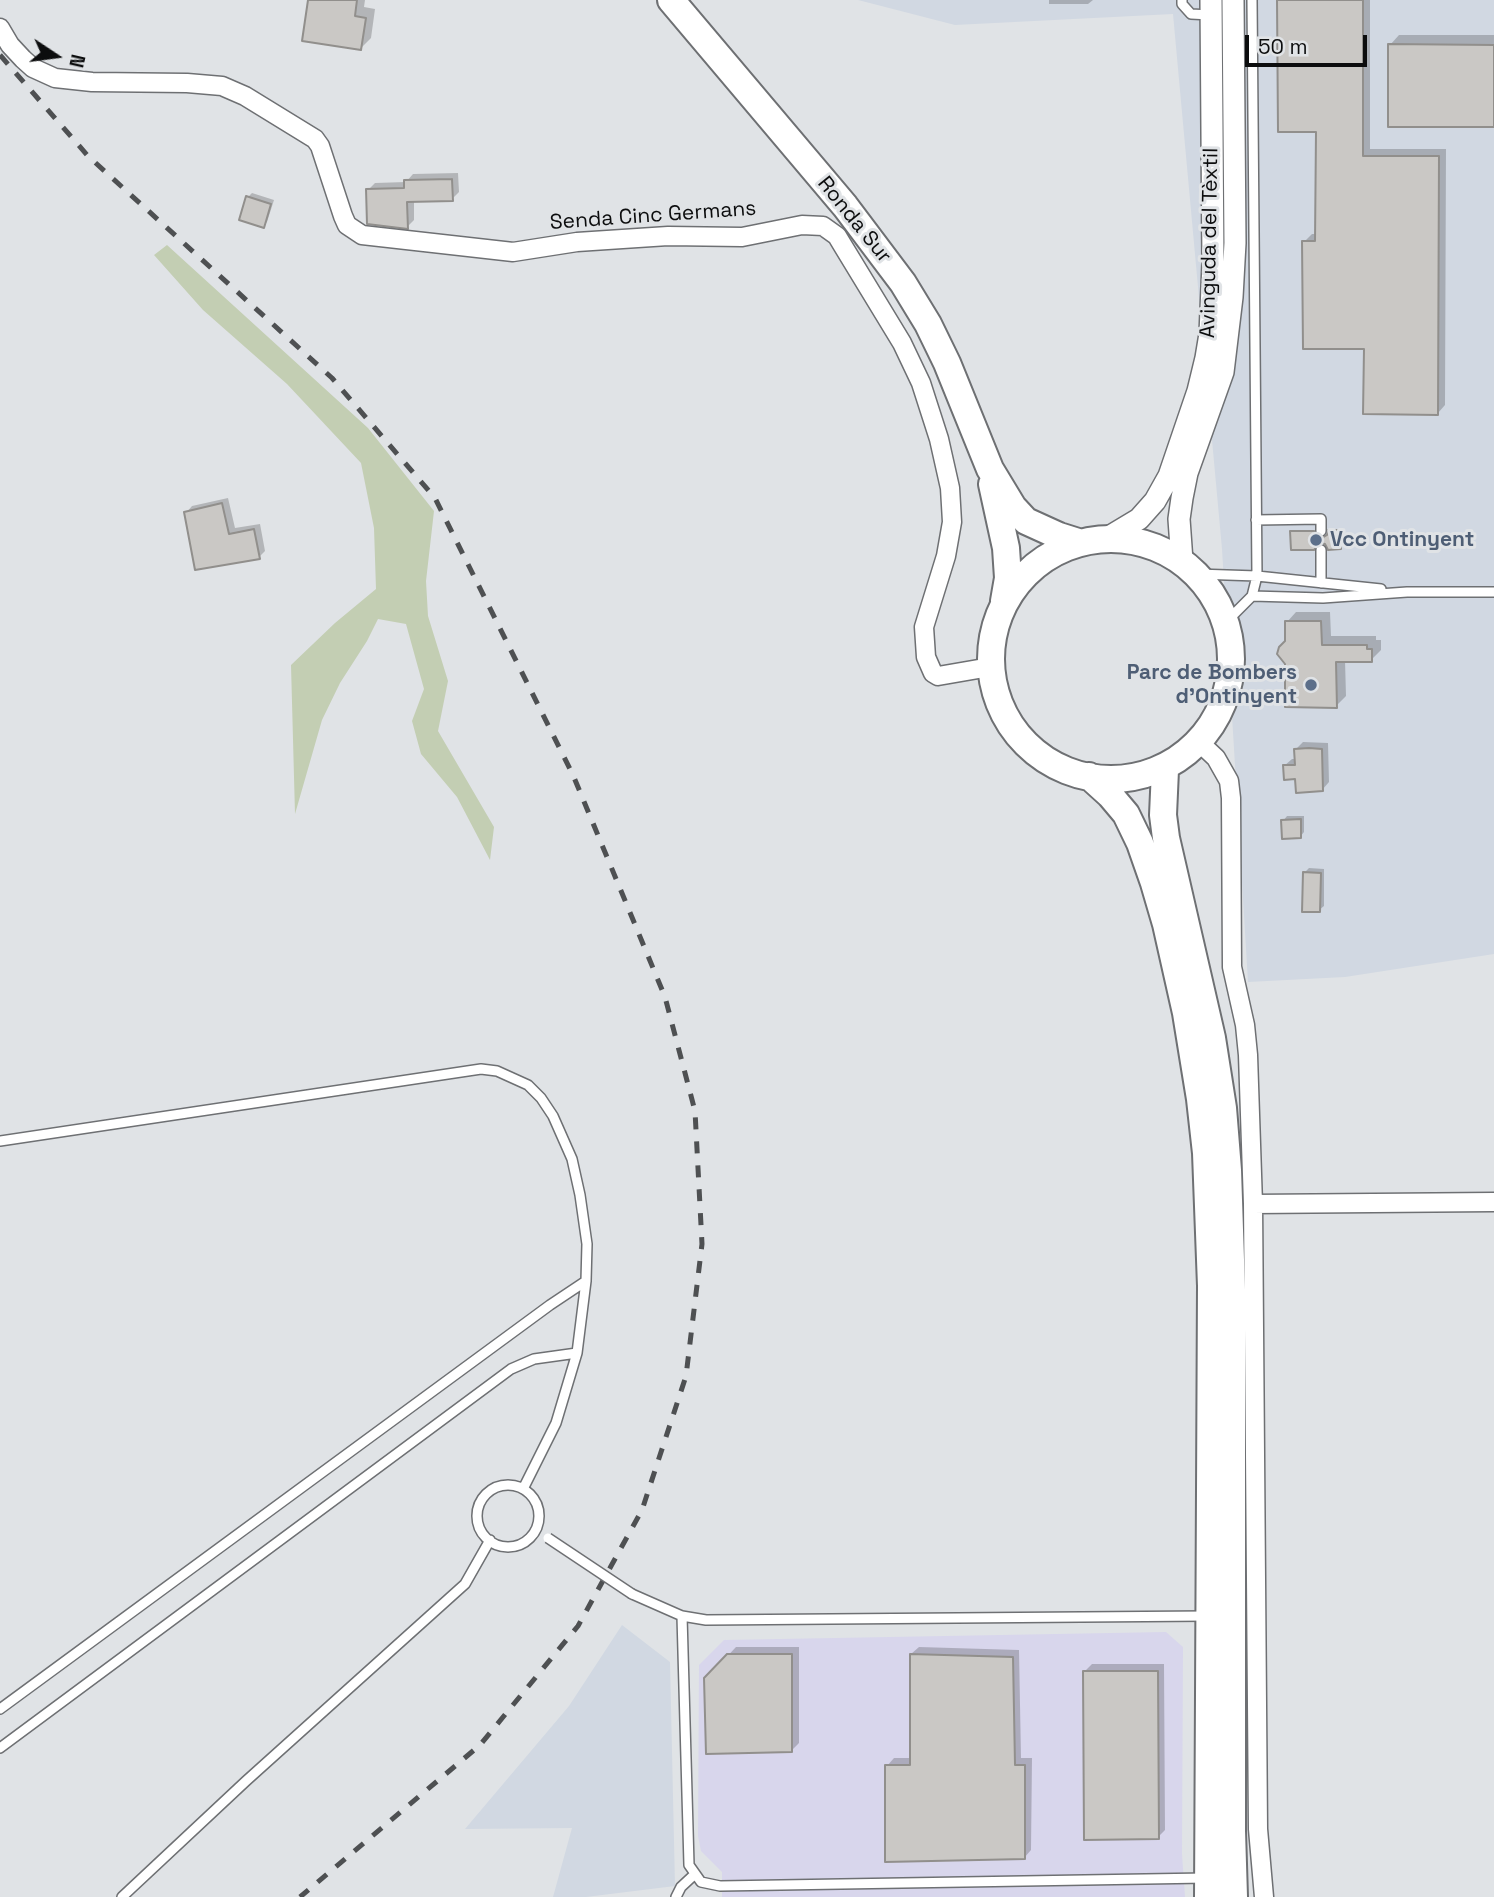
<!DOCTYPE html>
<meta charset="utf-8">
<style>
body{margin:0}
#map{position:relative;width:1494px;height:1897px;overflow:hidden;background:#e0e3e6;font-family:"Space Grotesk",sans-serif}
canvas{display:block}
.north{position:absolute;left:21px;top:21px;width:70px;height:70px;-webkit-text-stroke:5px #e0e3e6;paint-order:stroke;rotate:103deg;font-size:19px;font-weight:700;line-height:28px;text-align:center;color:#0c0d0e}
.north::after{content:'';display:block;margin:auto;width:24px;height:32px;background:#0c0d0e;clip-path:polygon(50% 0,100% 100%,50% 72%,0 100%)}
.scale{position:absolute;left:1245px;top:35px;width:122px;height:32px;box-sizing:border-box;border:4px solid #0c0d0e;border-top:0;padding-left:9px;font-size:21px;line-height:24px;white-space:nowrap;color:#0c0d0e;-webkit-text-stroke:5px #e0e3e6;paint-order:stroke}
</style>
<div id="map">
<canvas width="1494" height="1897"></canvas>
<div class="north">N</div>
<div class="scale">50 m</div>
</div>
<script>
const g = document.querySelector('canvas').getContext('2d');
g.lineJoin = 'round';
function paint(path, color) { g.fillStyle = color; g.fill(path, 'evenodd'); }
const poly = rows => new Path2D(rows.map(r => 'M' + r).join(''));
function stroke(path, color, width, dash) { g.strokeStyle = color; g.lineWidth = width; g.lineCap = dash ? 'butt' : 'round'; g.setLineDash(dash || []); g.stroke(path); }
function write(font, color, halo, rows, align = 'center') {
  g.font = font + ' "Space Grotesk",sans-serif'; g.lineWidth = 6; g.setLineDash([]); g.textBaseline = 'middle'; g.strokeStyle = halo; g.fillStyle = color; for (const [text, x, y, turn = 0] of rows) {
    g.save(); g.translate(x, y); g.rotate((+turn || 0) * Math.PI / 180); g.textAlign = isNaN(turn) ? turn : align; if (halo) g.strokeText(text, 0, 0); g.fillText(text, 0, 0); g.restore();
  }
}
paint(poly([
 [1166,1632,1183,1647,1182,1854,1185,1897,722,1897,722,1872,701,1851,698,1836,699,1665,724,1640]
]), '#d8d6ec');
paint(poly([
 [858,0,1494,0,1494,954,1345,977,1248,982,1222,549,1173,14,955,25],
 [622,1625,670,1662,675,1886,586,1897,553,1897,572,1828,465,1829,569,1706]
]), '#d1d8e2');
paint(poly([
 [167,245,368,428,434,511,426,581,428,616,448,681,438,731,494,827,490,860,457,797,421,754,412,721,424,689,406,624,378,619,367,641,340,683,322,720,295,814,291,665,335,623,376,589,374,528,361,463,287,384,203,310,154,255]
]), '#c3ceb3');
paint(poly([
 [310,0,365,0,364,7,375,9,371,38,361,48],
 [1049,0,1093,0,1088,4,1049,4],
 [1279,0,1370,0,1370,149,1446,149,1445,405,1438,413,1366,347,1304,242,1312,234,1317,234,1317,130],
 [1399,35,1494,35,1494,126,1390,45],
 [458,173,459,192,452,199,414,200,414,220,407,227,368,190,375,183,406,182,413,174],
 [252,193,274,200,267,222,263,226,248,197],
 [228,498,235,528,260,524,265,551,259,557,186,513,192,506],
 [1331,529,1342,529,1341,548,1292,532,1316,530,1319,535,1325,537],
 [1296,612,1330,612,1331,636,1376,636,1376,640,1381,640,1381,650,1371,660,1345,660,1346,696,1336,706,1287,642,1287,622],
 [1303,742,1328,743,1329,782,1322,790,1297,777,1284,766,1292,759,1296,759,1296,749],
 [1287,816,1304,816,1304,832,1300,837,1283,821],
 [1309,868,1324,869,1324,906,1319,910,1304,873],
 [736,1647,799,1647,799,1743,792,1750,706,1679],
 [919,1647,1019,1650,1021,1758,1032,1758,1031,1850,1024,1858,887,1766,894,1758,911,1758,911,1654],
 [1092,1664,1164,1664,1165,1830,1158,1837,1085,1671]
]), '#0003');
const building = poly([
 [308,0,357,0,355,16,366,18,361,50,302,41,308,0],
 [1277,0,1363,0,1363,156,1439,156,1438,415,1363,414,1364,349,1303,349,1302,241,1315,241,1316,132,1278,132,1277,0],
 [1388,44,1494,45,1494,127,1388,127,1388,44],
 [452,179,453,201,407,202,408,229,367,224,366,189,404,188,404,180,452,179],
 [246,196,271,204,264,228,239,220,246,196],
 [222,503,229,534,254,529,260,559,195,570,184,512,222,503],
 [1328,530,1341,530,1341,549,1328,550,1325,544,1320,543,1314,550,1291,550,1290,531,1314,531,1317,537,1322,538,1327,535,1328,530],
 [1285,621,1321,621,1322,645,1367,645,1367,649,1372,649,1372,662,1336,662,1337,708,1285,707,1285,664,1277,654,1279,647,1285,641,1285,621],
 [1309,748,1322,749,1323,791,1296,793,1295,779,1284,780,1283,765,1295,765,1294,749,1309,748],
 [1301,819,1301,838,1282,839,1281,820,1301,819],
 [1303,872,1321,873,1320,912,1302,912,1303,872],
 [727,1654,792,1654,792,1752,706,1754,704,1678,727,1654],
 [910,1654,1013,1657,1015,1765,1025,1765,1025,1859,885,1862,885,1765,910,1765,910,1654],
 [1083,1671,1158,1671,1159,1839,1084,1840,1083,1671]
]);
paint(building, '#cac8c5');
stroke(building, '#918f8c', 2);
const service = poly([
 [1182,0,1182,4,1191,14,1210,15],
 [1256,520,1321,519,1321,531],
 [1321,550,1321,583],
 [1197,574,1257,576,1381,589],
 [1252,596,1257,576,1252,0],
 [1225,623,1252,596,1323,598,1407,592,1494,592],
 [0,1141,481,1069,497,1071,528,1085,541,1098,553,1116,572,1159,580,1195,587,1244,586,1281,577,1353,556,1423,523,1489],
 '477 1516a31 31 0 1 1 62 0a31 31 0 1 1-62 0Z',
 [632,1594,682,1616,706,1620,1207,1616],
 [682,1616,689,1865,701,1882,720,1886,1206,1878],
 [0,1709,550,1305,586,1281],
 [0,1748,511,1369,534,1359,577,1353],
 [122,1897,246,1781,465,1584,490,1540],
 [676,1897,681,1887,695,1874]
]);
const minor = poly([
 [0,28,10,45,23,59,33,68,55,78,92,82,187,83,222,86,245,96,315,139,320,146,343,216,347,225,362,235,513,252,577,242,668,236,742,237,802,225,823,226,837,236,843,246,902,343,921,383,939,439,950,488,952,522,946,556,924,627,926,657,933,673,938,676,990,667],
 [1199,742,1216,758,1229,781,1231,798,1232,967,1245,1025,1248,1055,1253,1204,1258,1829,1264,1897],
 [1253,1204,1494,1202]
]);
const tertiary = poly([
 [1109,537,1139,519,1155,501,1169,476,1198,391,1206,358,1210,334,1213,263,1211,0],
 [1182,561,1179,519,1182,498,1187,473,1223,372,1232,297,1235,243,1233,0]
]);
const primary = poly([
 [671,0,845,206,903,283,928,324,947,363,990,469,1013,507,1026,521,1059,536,1078,542],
 [992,484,1006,548,1008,578,1004,601],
 '991 659a120 120 0 1 1 240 0a120 120 0 1 1-240 0Z',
 [1165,770,1163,815,1166,838,1212,1038,1223,1108,1228,1170,1232,1290,1232,1831,1234,1897],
 [1089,776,1110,795,1126,814,1140,843,1154,883,1166,924,1186,1013,1200,1099,1206,1153,1211,1286,1208,1897]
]);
stroke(service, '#6e7073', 12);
stroke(minor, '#6e7073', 21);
stroke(tertiary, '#6e7073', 24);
stroke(primary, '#6e7073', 30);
stroke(service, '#fff', 9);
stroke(minor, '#fff', 18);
stroke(tertiary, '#fff', 21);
stroke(primary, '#fff', 26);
stroke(poly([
 [0,55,88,156,332,378,435,498,573,775,665,997,695,1111,702,1244,686,1376,642,1510,578,1626,480,1745,300,1897]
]), '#4e5052', 5, [12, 12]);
const serviceBridge = poly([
 [548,1538,632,1594]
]);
stroke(serviceBridge, '#6e7073', 12, []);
stroke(serviceBridge, '#fff', 9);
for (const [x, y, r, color] of [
 [1316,540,7,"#5c6f8a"],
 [1311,685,7,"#5c6f8a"]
]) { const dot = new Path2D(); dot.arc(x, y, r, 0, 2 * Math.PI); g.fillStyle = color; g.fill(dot); stroke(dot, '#e0e3e6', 2.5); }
write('21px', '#0c0d0e', '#e0e3e6', [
 ["Senda Cinc Germans",653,216,-4],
 ["Ronda Sur",854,220,51],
 ["Avinguda del Tèxtil",1210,243,-89]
]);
write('bold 21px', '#4e5e75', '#e0e3e6', [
 ["Vcc Ontinyent",1330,540],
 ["Parc de Bombers",1297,673,"right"],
 ["d'Ontinyent",1297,697,"right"]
], 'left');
</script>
